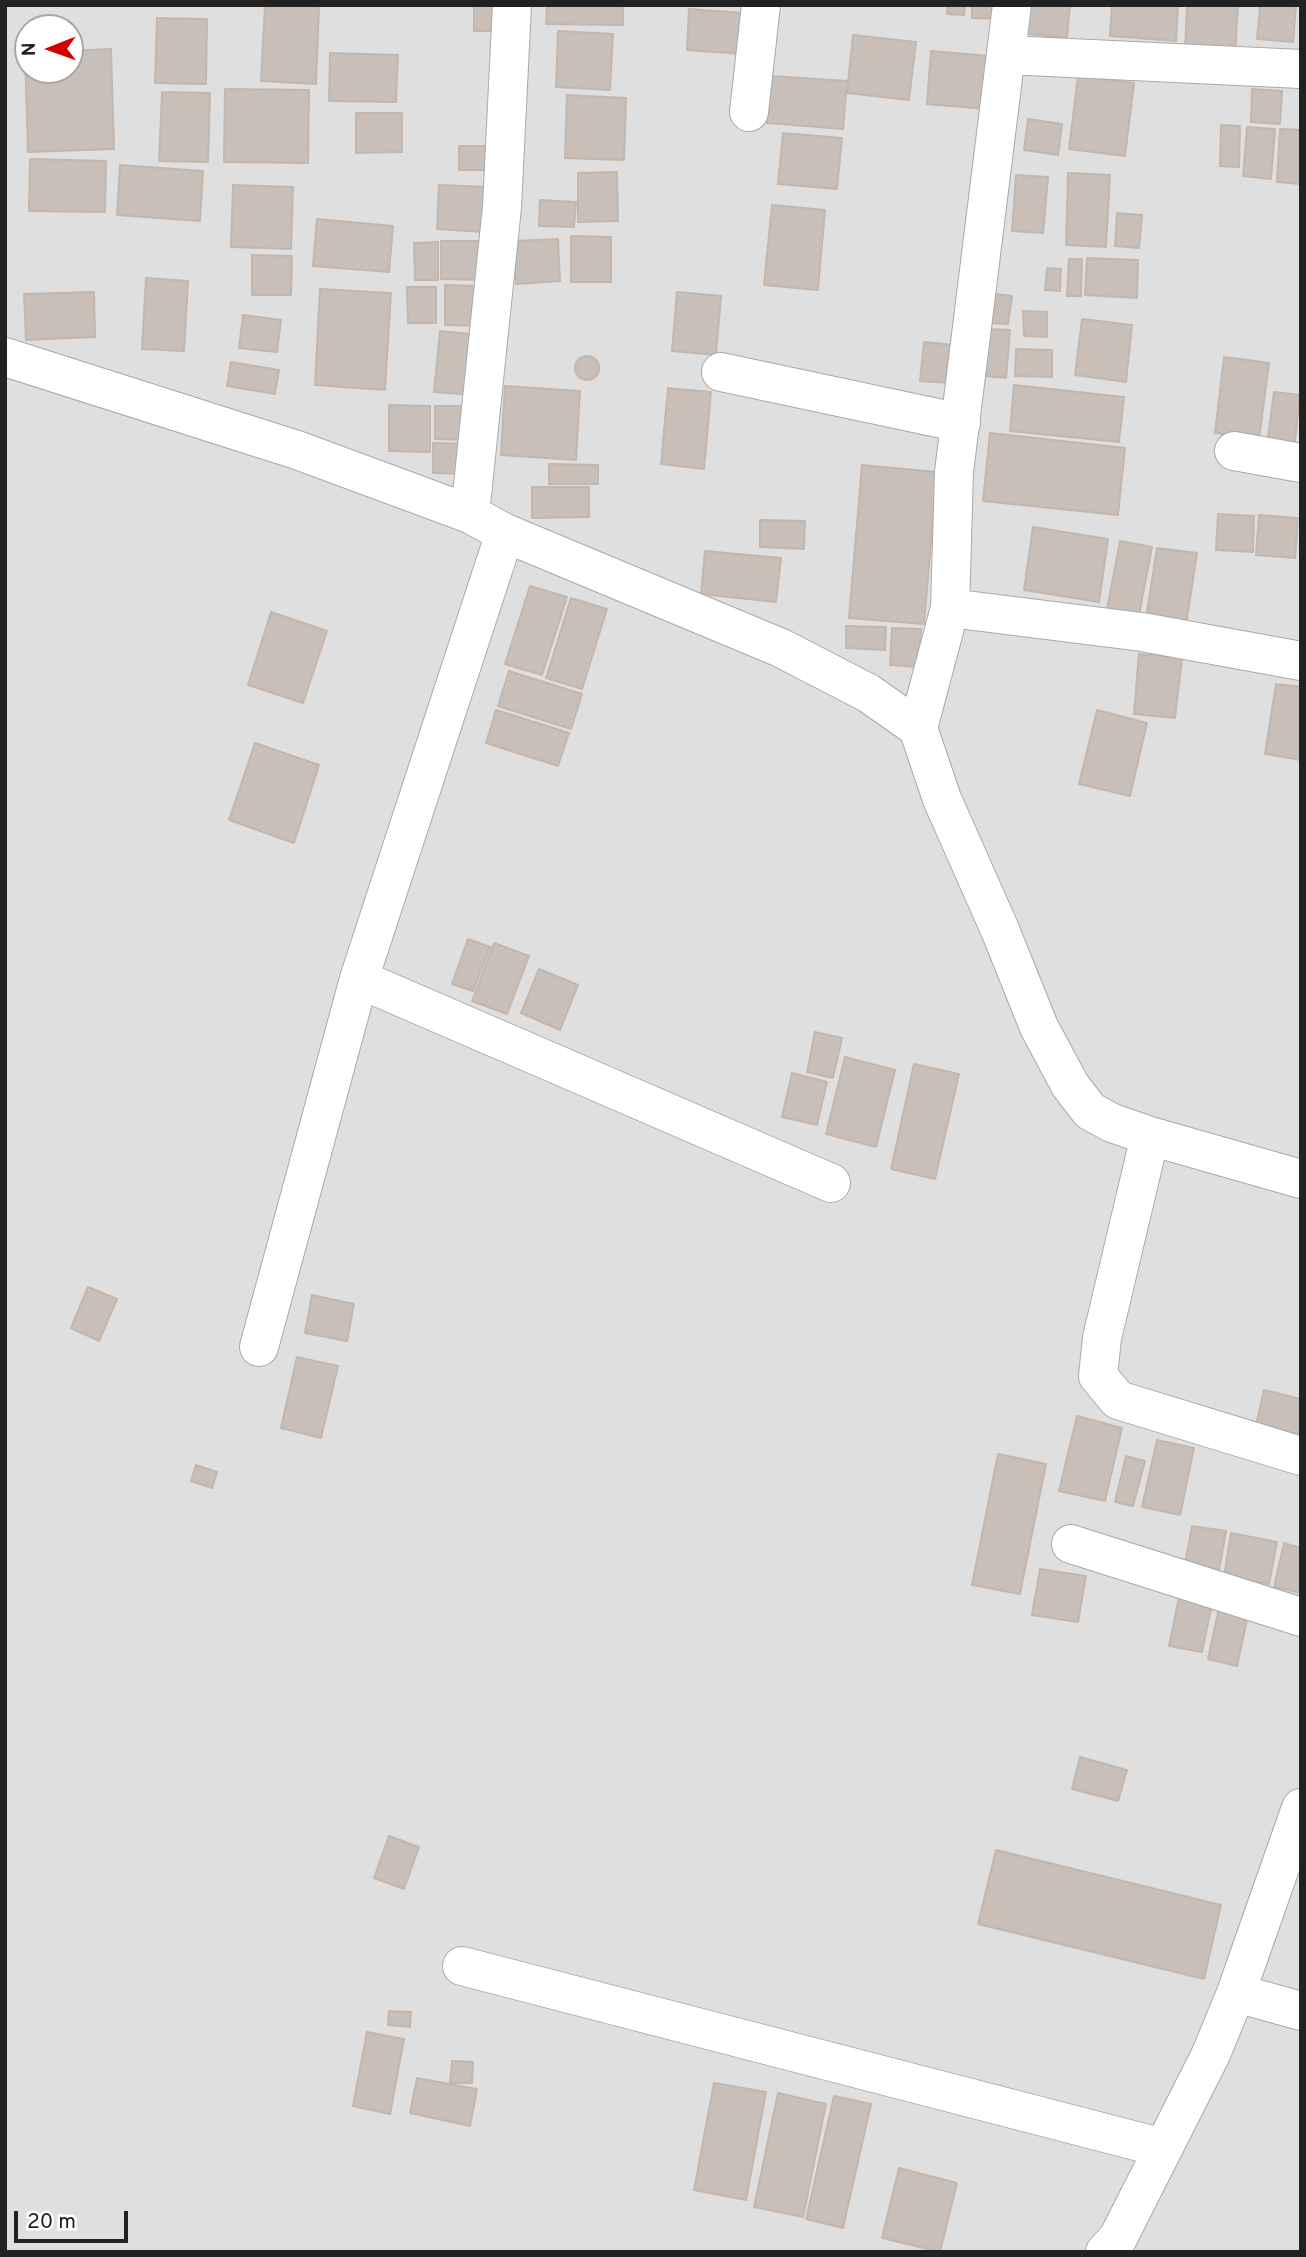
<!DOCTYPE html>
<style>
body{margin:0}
#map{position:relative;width:1306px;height:2257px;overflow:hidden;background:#f2efe9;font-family:Overpass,sans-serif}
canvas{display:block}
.frame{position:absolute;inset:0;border:7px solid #222;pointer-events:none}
.north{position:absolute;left:14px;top:14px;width:70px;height:70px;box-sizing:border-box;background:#fff;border:2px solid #a7a7a7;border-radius:50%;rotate:269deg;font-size:19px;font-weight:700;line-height:28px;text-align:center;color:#222}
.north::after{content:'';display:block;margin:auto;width:24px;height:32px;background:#d40000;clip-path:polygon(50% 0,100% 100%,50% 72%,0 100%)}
.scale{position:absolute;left:14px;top:2211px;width:114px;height:32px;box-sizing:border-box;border:4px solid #222;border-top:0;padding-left:9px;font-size:21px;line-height:24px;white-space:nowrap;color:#222;-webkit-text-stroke:5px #fff;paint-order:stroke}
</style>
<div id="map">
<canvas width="1306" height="2257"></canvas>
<div class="frame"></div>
<div class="north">N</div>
<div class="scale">20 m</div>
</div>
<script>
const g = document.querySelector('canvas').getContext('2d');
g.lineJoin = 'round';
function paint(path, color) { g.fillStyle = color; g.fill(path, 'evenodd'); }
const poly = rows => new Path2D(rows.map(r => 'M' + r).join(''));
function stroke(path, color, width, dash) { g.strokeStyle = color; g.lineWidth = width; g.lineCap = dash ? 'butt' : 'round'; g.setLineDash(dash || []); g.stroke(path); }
paint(poly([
 [5,5,1301,5,1301,2252,5,2252],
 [28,28,70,28,70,70,28,70]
]), '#e0dfdf');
const building = poly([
 [265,5,319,5,316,84,261,81,265,5],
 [474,5,502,5,502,31,474,31,474,5],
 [547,5,623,5,623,25,546,24,547,5],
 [948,5,965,5,964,15,947,14,948,5],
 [972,5,1005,5,1004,19,972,18,972,5],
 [1030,5,1070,5,1067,38,1027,34,1030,5],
 [1112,5,1178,5,1176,41,1110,36,1112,5],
 [1187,5,1238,5,1235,54,1185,51,1187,5],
 [1260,5,1296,5,1293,42,1257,39,1260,5],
 [689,9,745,13,742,54,687,50,689,9],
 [157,18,207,19,206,84,155,83,157,18],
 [558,31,613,34,610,90,556,87,558,31],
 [853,35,916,42,909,100,847,93,853,35],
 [111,49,114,149,28,152,25,53,28,53,28,70,70,70,70,51,111,49],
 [931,51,989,56,984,109,927,104,931,51],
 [330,53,398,55,396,102,329,101,330,53],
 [771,76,847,81,843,129,767,123,771,76],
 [1078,76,1134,83,1125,156,1069,149,1078,76],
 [225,89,309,90,308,163,224,162,225,89],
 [1252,89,1282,91,1280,124,1251,122,1252,89],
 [162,92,210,93,208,162,159,161,162,92],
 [567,95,626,98,624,160,565,158,567,95],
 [356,113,402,113,402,152,356,153,356,113],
 [1028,119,1062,124,1058,155,1024,150,1028,119],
 [1221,125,1240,126,1239,167,1220,166,1221,125],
 [1247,127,1275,129,1271,179,1243,176,1247,127],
 [1280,129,1301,130,1301,184,1277,182,1280,129],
 [783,133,842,138,837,189,778,184,783,133],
 [459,146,490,146,489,170,459,170,459,146],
 [30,159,106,161,105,212,29,211,30,159],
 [120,165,203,171,200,221,117,215,120,165],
 [617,172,618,221,578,222,578,173,617,172],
 [1068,173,1110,175,1106,247,1066,245,1068,173],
 [1016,175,1048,177,1043,233,1012,231,1016,175],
 [233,185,293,187,291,249,231,247,233,185],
 [439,185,487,187,485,232,437,229,439,185],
 [540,200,576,202,574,227,539,226,540,200],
 [772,205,825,210,818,290,764,285,772,205],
 [1117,213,1142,215,1139,248,1115,246,1117,213],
 [317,219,393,226,389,272,313,266,317,219],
 [571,236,611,237,611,282,571,282,571,236],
 [558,239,560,281,516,284,513,241,558,239],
 [441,241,484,241,484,280,441,279,441,241],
 [438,242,438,280,415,280,414,243,438,242],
 [252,255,292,256,291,295,252,295,252,255],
 [1087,258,1138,260,1137,298,1085,295,1087,258],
 [1069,259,1082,259,1081,296,1067,296,1069,259],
 [1047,268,1061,269,1060,291,1045,290,1047,268],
 [146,278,188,281,184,351,142,349,146,278],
 [445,285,483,286,483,326,445,325,445,285],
 [407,287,436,287,436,323,408,323,407,287],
 [320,289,391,293,385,390,315,385,320,289],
 [94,292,95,337,26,340,24,294,94,292],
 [677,292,721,296,716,355,672,351,677,292],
 [995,294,1012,296,1008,324,991,323,995,294],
 [1023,311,1047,312,1047,337,1024,336,1023,311],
 [243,315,281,320,277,352,239,348,243,315],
 [1082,319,1132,325,1126,382,1075,375,1082,319],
 [988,329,1010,330,1006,378,984,376,988,329],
 [440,331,480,335,475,395,434,392,440,331],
 [924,342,954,345,950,383,920,381,924,342],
 [1016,349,1052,350,1052,377,1015,376,1016,349],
 '575 368a12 12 0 1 1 24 0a12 12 0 1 1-24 0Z',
 [1224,357,1269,363,1259,439,1215,433,1224,357],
 [231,362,279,370,275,394,227,386,231,362],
 [1014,385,1124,397,1119,442,1010,431,1014,385],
 [505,386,580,391,576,460,501,455,505,386],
 [668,388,711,392,704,469,661,464,668,388],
 [1274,392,1300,395,1294,449,1267,446,1274,392],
 [389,405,430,406,430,452,389,451,389,405],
 [435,406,475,406,475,440,435,439,435,406],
 [990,433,1125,448,1118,515,983,501,990,433],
 [433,443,472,444,471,474,433,473,433,443],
 [549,464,598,465,598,484,549,484,549,464],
 [862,465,937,472,924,624,849,618,862,465],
 [532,487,589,487,589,517,532,518,532,487],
 [1218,514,1254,516,1253,552,1216,550,1218,514],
 [1259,515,1298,518,1295,558,1256,555,1259,515],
 [760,520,805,521,804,549,760,547,760,520],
 [1033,527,1108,539,1099,602,1024,590,1033,527],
 [1120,541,1152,547,1139,615,1107,610,1120,541],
 [1157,548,1197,553,1186,625,1146,619,1157,548],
 [705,551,781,558,776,602,701,594,705,551],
 [530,586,567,597,542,675,505,664,530,586],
 [571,598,607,609,582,689,546,678,571,598],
 [271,612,327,631,303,703,248,685,271,612],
 [846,626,886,627,885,650,846,648,846,626],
 [892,628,921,629,918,667,890,665,892,628],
 [1139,654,1182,658,1175,718,1134,714,1139,654],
 [509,671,582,694,571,729,498,706,509,671],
 [1276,684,1301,687,1301,760,1265,754,1276,684],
 [496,710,569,733,558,766,486,743,496,710],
 [1097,710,1147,723,1130,796,1079,784,1097,710],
 [255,743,319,765,294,843,229,820,255,743],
 [468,939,490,947,473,991,452,984,468,939],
 [494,943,529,956,507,1014,472,1001,494,943],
 [539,969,578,985,560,1030,521,1013,539,969],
 [815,1032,842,1038,833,1078,807,1072,815,1032],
 [845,1057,895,1070,876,1147,826,1134,845,1057],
 [914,1064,959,1074,935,1179,891,1169,914,1064],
 [792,1073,827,1082,817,1125,782,1117,792,1073],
 [88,1287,117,1299,99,1341,71,1328,88,1287],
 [312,1295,354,1304,347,1341,305,1333,312,1295],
 [297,1357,338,1366,321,1438,281,1428,297,1357],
 [1264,1390,1301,1399,1301,1437,1256,1425,1264,1390],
 [1077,1416,1122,1428,1105,1501,1059,1491,1077,1416],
 [1157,1440,1194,1448,1180,1515,1142,1507,1157,1440],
 [998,1454,1046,1464,1020,1594,972,1585,998,1454],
 [1126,1456,1145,1461,1133,1506,1115,1502,1126,1456],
 [196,1465,217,1472,212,1488,191,1481,196,1465],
 [1192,1526,1226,1531,1219,1570,1185,1564,1192,1526],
 [1231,1533,1277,1542,1269,1584,1224,1576,1231,1533],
 [1284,1543,1301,1548,1301,1593,1274,1587,1284,1543],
 [1040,1569,1086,1576,1078,1622,1032,1615,1040,1569],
 [1179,1597,1212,1604,1202,1652,1169,1646,1179,1597],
 [1219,1608,1248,1615,1237,1666,1208,1659,1219,1608],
 [1080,1757,1127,1770,1118,1801,1072,1789,1080,1757],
 [389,1836,419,1847,404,1889,374,1878,389,1836],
 [996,1850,1221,1905,1204,1979,978,1924,996,1850],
 [389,2011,411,2012,410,2027,388,2025,389,2011],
 [367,2032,404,2039,390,2114,353,2106,367,2032],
 [452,2061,473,2062,472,2083,450,2083,452,2061],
 [417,2078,477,2089,470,2126,410,2113,417,2078],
 [714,2083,766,2092,746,2200,694,2190,714,2083],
 [778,2093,826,2104,803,2217,754,2207,778,2093],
 [834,2096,871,2104,843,2228,806,2219,834,2096],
 [899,2168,957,2183,940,2252,882,2238,899,2168]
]);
paint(building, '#c7bfb8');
stroke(building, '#c4b6ab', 2);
const minor = poly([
 [1007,55,1301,69],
 [749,112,761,5],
 [5,357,297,450,470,514,505,533,781,648,868,693,918,728,942,799,1000,930,1039,1027,1070,1085,1090,1111,1112,1123,1150,1136,1301,1179],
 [721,372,961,423],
 [1234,451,1301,463],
 [470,514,502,207,512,5],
 [950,608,1142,632,1301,661],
 [918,728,950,608,954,472,1012,5],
 [359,979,831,1183],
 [1150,1136,1102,1338,1098,1376,1118,1400,1301,1456],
 [259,1347,359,979,505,533],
 [1071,1544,1301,1617],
 [462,1966,1163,2148],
 [1236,1993,1301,2011],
 [1105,2252,1118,2238,1211,2054,1236,1993,1301,1808]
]);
stroke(minor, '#a9a9a9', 40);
stroke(minor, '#fff', 38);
</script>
